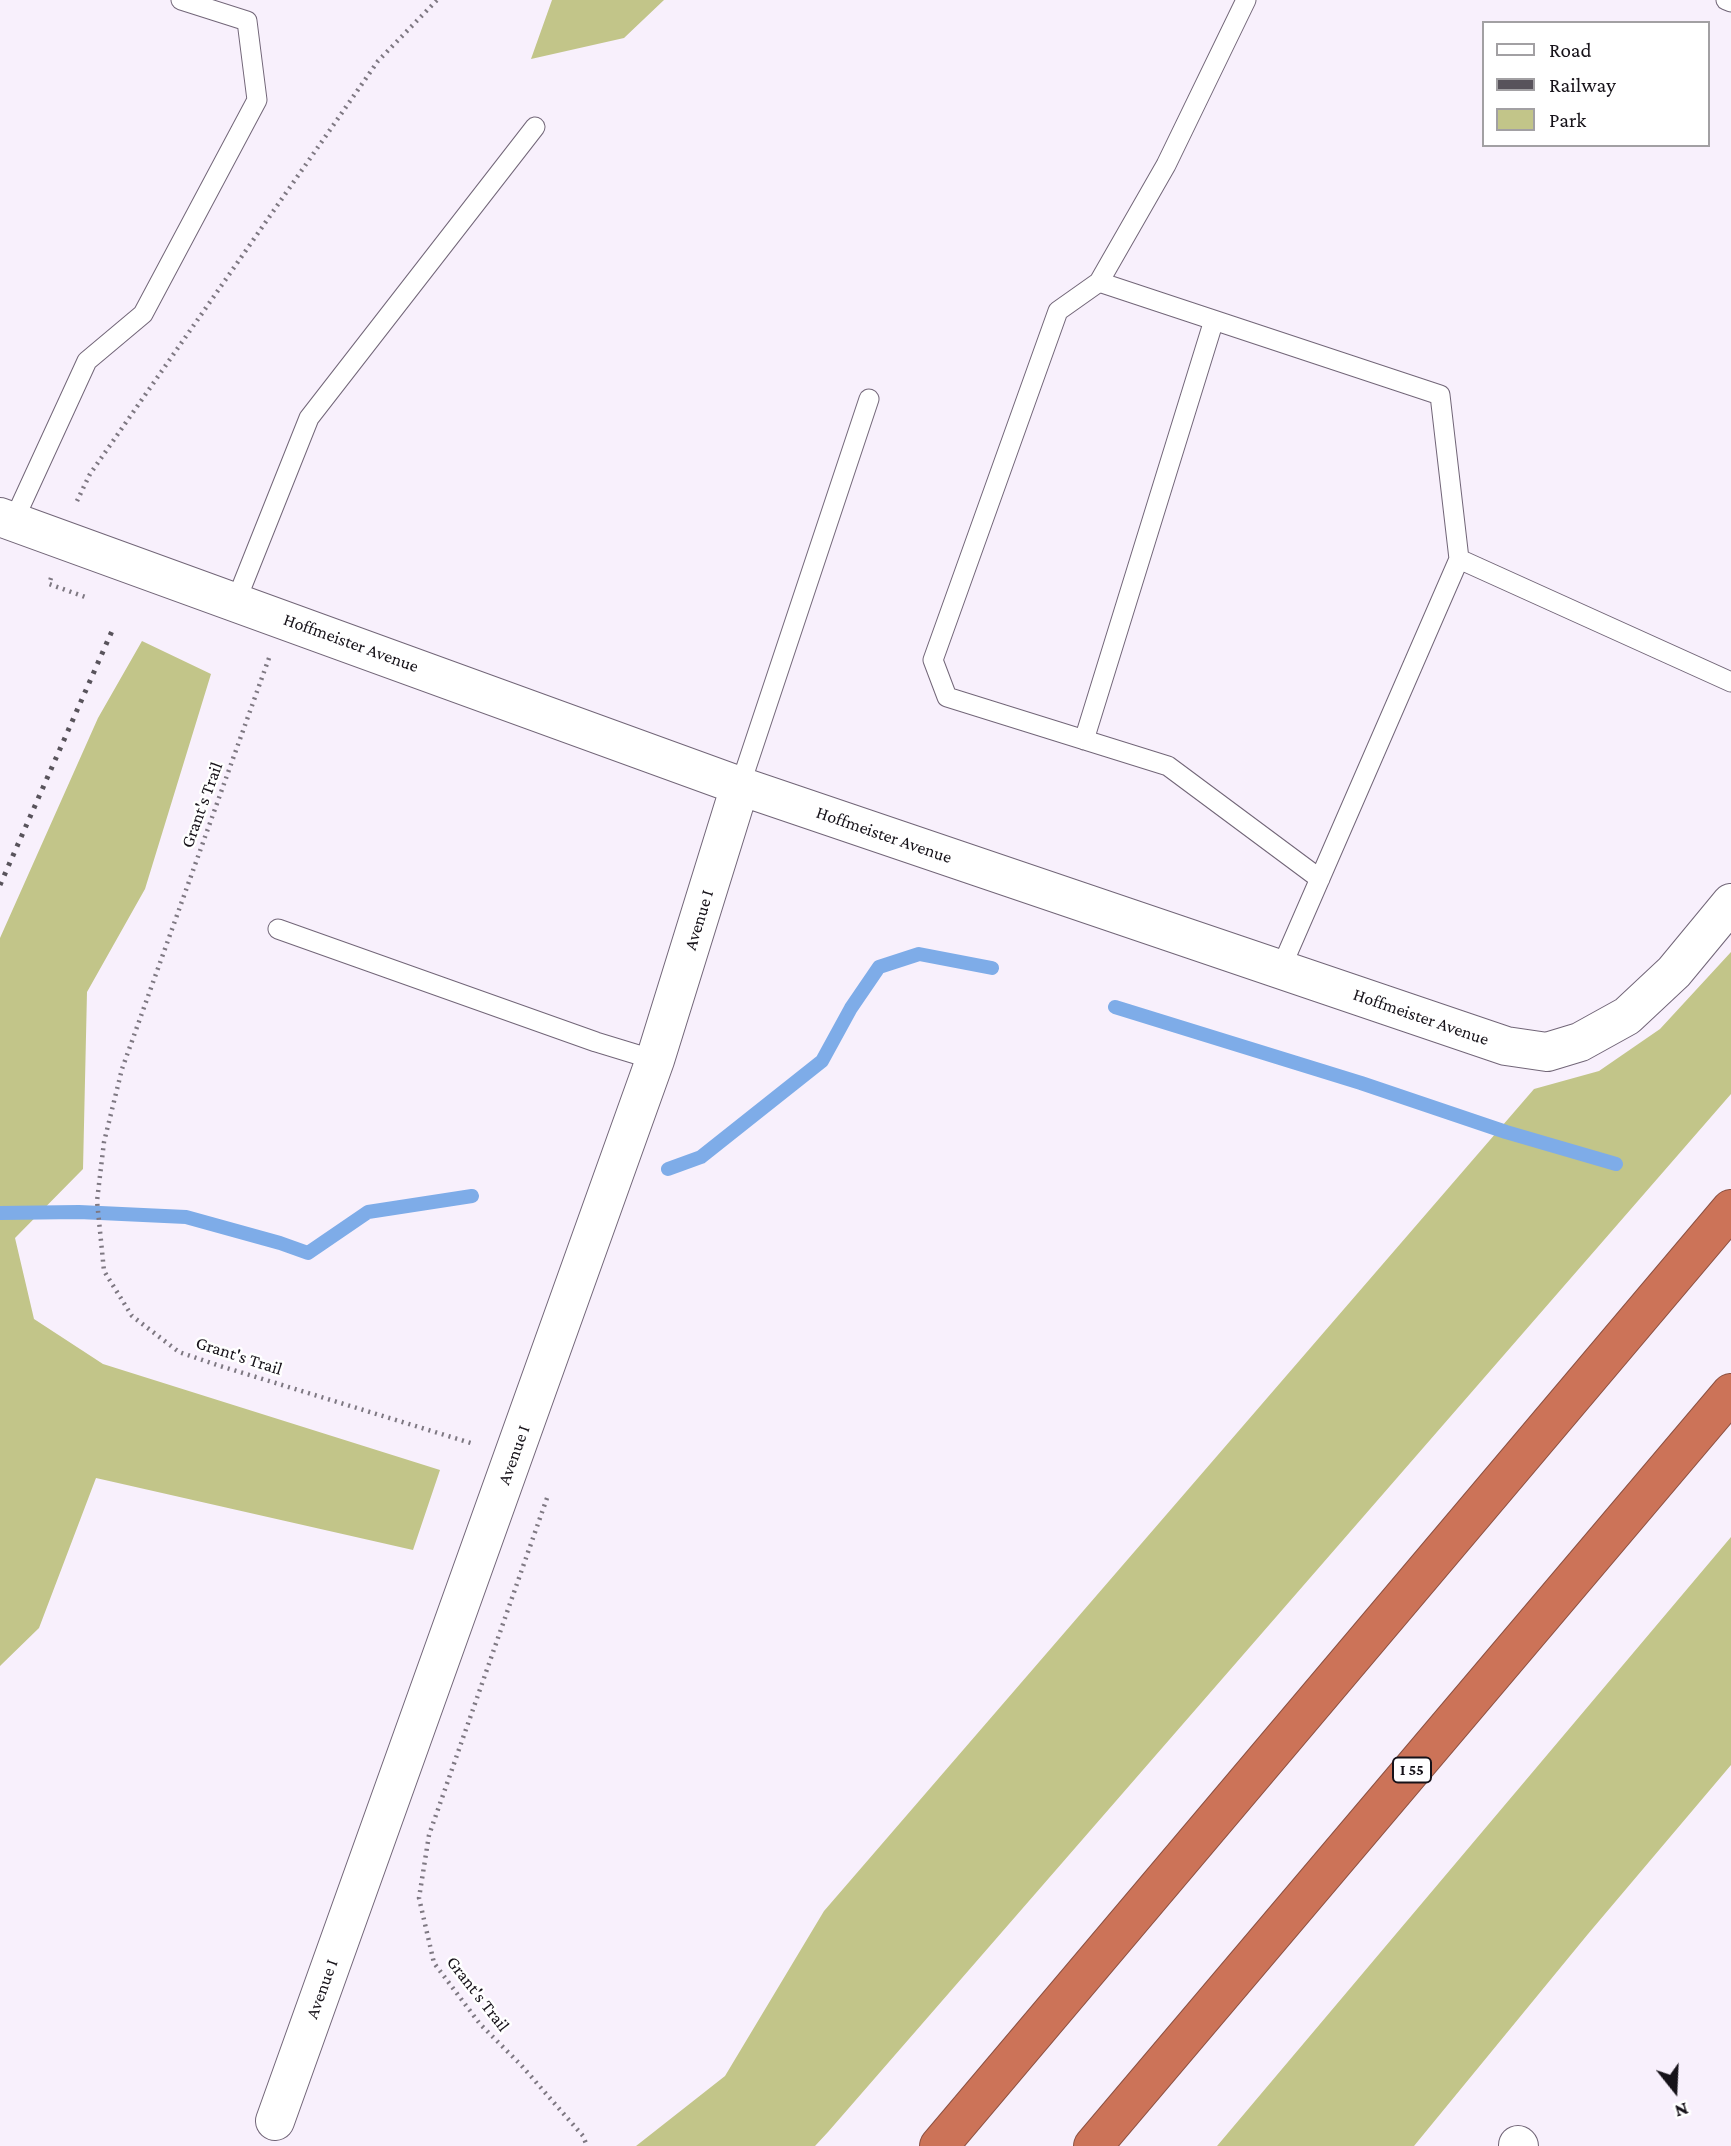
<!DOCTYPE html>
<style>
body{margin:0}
#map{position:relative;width:1731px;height:2146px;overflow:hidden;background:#f8f0fc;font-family:"Crimson Pro",serif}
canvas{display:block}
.legend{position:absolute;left:1482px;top:21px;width:228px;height:126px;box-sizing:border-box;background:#fff;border:2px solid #a2a0a3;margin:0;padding:9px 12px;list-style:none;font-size:21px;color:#161219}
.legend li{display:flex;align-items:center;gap:14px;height:35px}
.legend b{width:35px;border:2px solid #a2a0a3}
.north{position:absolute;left:1640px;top:2055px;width:70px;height:70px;-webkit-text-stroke:5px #fff;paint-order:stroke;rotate:162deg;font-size:19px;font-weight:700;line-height:28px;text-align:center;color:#161219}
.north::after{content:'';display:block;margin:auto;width:24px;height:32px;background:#161219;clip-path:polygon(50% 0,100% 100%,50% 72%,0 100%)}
</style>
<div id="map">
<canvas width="1731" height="2146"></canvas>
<ul class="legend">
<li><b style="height:9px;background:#fff"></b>Road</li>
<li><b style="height:9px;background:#58535b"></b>Railway</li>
<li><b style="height:19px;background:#c2c589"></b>Park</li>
</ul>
<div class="north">N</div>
</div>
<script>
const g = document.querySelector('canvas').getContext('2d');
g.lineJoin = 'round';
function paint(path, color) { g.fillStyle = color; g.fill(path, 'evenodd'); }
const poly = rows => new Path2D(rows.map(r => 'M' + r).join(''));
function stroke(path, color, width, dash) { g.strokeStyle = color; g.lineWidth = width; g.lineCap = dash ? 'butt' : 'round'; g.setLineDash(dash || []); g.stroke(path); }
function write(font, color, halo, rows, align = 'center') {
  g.font = font + ' "Crimson Pro",serif'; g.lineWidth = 5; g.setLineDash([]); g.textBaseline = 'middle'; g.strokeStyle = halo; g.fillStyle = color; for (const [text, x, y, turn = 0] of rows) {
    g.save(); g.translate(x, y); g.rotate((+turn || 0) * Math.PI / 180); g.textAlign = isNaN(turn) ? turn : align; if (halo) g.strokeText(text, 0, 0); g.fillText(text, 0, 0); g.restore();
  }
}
paint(poly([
 [552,0,664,0,624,38,531,59],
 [142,641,211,674,145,889,87,992,83,1169,15,1238,34,1319,103,1364,440,1470,413,1550,96,1478,39,1628,0,1666,0,938,98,718],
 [1731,952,1731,1094,828,2132,815,2146,636,2146,725,2076,824,1911,1534,1089,1599,1071,1660,1029],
 [1731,1537,1731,1765,1588,1934,1414,2146,1217,2146]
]), '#c2c589');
stroke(poly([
 [1115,1007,1361,1083,1506,1132,1616,1164],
 [668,1169,701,1157,822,1061,851,1008,879,967,919,954,992,968],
 [0,1213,79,1212,186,1217,280,1243,308,1253,368,1212,472,1196]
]), '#7eace8', 14);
const lane = poly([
 [1726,0,1731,2],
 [1099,282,1166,165,1246,0],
 [13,522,87,361,143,314,257,100,247,21,181,0],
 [236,601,309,418,535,127],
 [1084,740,1214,320],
 [740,786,869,399],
 [1320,879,1168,766,947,697,933,660,1058,311,1099,282,1440,395,1459,559],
 [278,929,596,1042,655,1060],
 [1281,968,1459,559,1731,682]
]);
const street = poly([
 [0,517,740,786,1506,1046,1547,1052,1580,1042,1627,1016,1674,972,1731,903],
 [275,2121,655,1060,740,786],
 [1518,2145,1519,2146]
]);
const highway = poly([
 [939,2146,1731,1209],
 [1093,2146,1731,1393]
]);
stroke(lane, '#726678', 21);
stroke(street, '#726678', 40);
stroke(highway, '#8c5142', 40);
stroke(poly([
 [77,501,90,474,378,61,437,0],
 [51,578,49,584,88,598],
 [269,658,122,1069,104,1142,97,1201,104,1271,132,1316,179,1352,217,1365,474,1444],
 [547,1498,429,1835,419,1898,434,1963,480,2024,521,2065,583,2136,587,2146]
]), '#7e7882', 4.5, [2, 5]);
stroke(lane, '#fff', 19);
stroke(street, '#fff', 38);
stroke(highway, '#cc7358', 38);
stroke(poly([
 [0,885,112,631]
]), '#58535b', 5, [3.5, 7]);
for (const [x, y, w] of [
 [1412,1770,38]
]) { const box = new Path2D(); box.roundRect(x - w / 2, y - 12.5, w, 25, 5); g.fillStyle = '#fff'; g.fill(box); stroke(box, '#161219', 2); }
write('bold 16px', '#161219', null, [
 ["I 55",1412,1770]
]);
write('18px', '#161219', '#fff', [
 ["Hoffmeister Avenue",351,643,20],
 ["Grant's Trail",202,805,-70],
 ["Hoffmeister Avenue",884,835,19],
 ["Avenue I",699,920,-73],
 ["Hoffmeister Avenue",1421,1017,19],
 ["Grant's Trail",239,1356,18],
 ["Avenue I",514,1455,-70],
 ["Avenue I",322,1989,-70],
 ["Grant's Trail",478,1994,52]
]);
</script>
